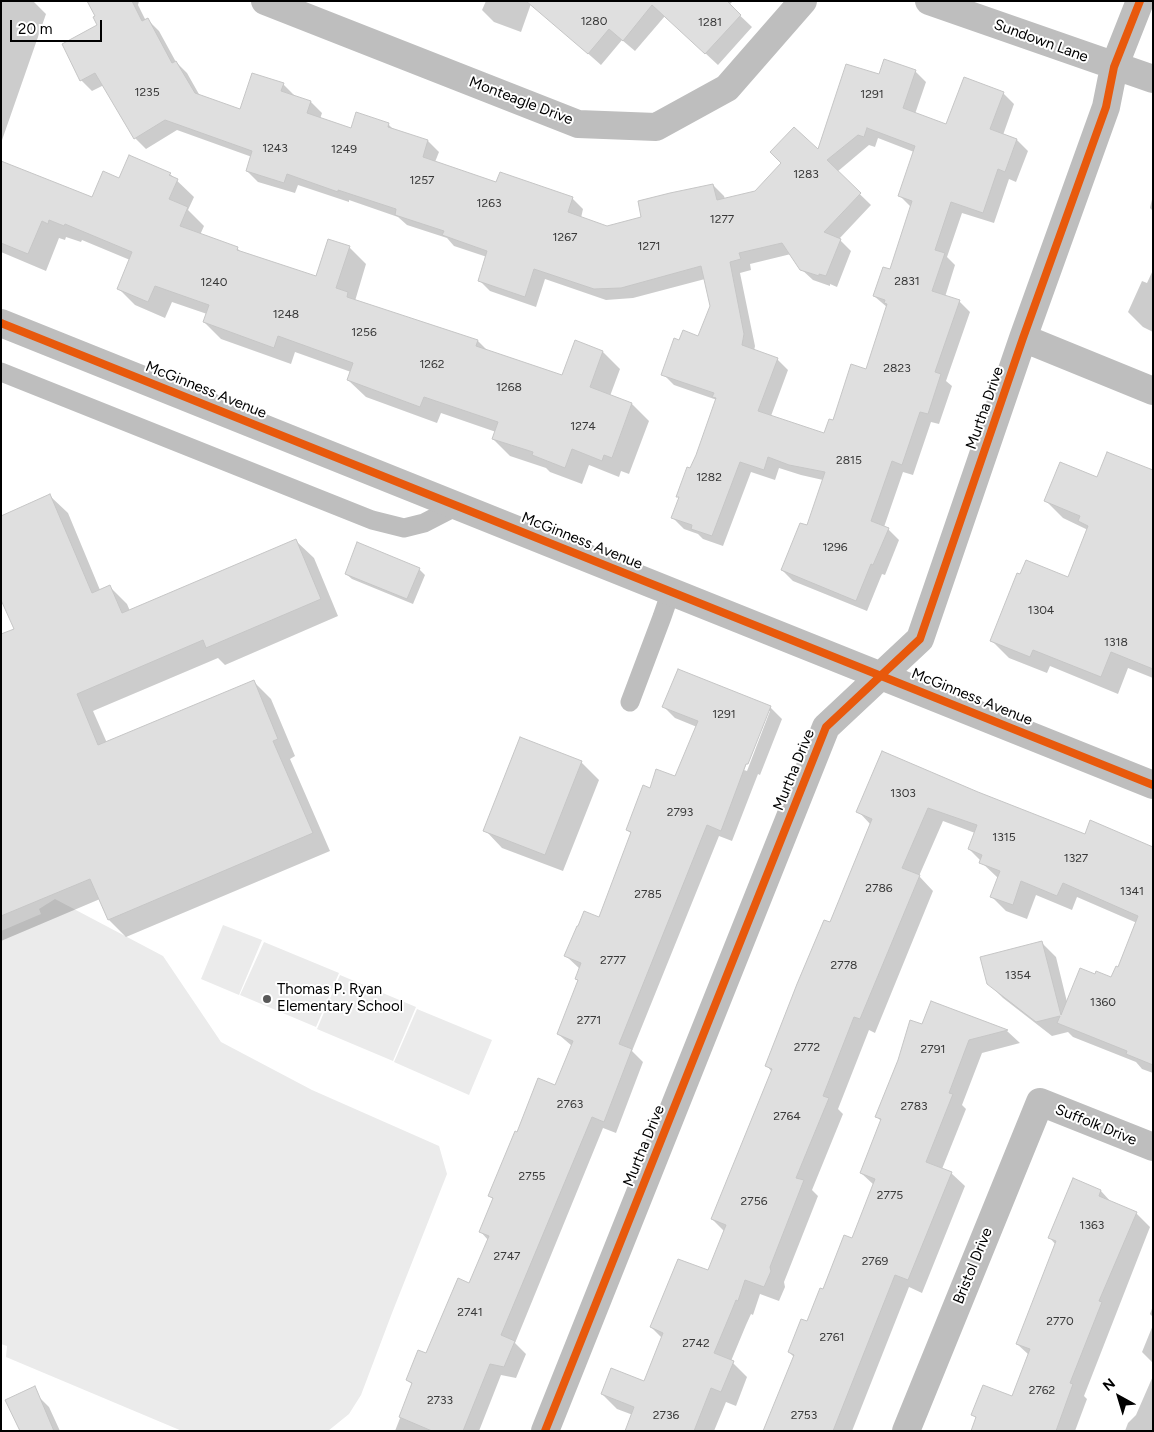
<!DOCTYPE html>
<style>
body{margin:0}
#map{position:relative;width:1154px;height:1432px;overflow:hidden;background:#fff;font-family:Figtree,sans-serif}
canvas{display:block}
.frame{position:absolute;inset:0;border:2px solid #000;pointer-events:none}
.north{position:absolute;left:1094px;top:1372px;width:50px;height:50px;-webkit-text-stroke:4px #fff;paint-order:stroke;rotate:321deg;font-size:14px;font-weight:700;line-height:20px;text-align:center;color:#000}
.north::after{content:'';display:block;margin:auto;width:18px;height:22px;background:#000;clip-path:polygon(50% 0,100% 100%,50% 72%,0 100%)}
.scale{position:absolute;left:10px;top:20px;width:92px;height:22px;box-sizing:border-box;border:2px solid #000;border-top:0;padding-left:6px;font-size:15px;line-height:18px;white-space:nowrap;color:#000;-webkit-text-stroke:4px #fff;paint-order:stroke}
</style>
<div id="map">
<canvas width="1154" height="1432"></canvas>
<div class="frame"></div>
<div class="north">N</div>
<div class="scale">20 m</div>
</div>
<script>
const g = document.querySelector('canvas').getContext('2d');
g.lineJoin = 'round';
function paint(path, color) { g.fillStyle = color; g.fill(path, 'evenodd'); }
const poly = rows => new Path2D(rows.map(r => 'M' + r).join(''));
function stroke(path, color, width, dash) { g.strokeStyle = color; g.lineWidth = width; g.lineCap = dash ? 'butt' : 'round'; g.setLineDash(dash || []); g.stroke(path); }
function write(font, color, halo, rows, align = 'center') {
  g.font = font + ' Figtree,sans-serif'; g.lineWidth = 4; g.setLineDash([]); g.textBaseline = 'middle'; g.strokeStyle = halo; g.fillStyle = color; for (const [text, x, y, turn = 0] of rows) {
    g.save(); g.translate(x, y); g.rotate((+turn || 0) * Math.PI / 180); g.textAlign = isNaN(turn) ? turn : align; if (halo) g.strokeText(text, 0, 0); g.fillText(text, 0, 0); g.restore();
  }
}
paint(poly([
 [55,899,163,956,221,1042,312,1090,439,1146,447,1174,392,1313,361,1395,349,1414,328,1431,182,1431,6,1357,7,1346,1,1344,1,931,41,914,39,909],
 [223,925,262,940,239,995,201,979],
 [264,942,339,973,316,1027,240,995],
 [340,975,416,1007,393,1061,317,1029],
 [417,1009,492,1040,469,1095,394,1062]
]), '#ebebeb');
paint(poly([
 [1,1,33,1,46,14,1,143],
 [89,1,139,1,138,5,146,21,148,20,159,31,176,62,187,73,200,96,240,111,283,84,294,95,294,97,311,102,322,113,320,119,352,129,388,124,394,130,428,141,439,152,435,162,497,183,572,198,583,209,581,218,607,227,643,218,713,185,724,196,725,199,755,192,819,151,880,76,915,71,926,82,915,114,947,126,1003,93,1014,104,1003,135,1017,140,1028,151,1016,182,1009,179,994,223,962,213,947,257,955,265,945,297,959,301,970,312,946,381,952,386,939,424,931,422,913,475,903,472,884,527,888,529,899,540,885,575,882,574,867,611,793,581,782,570,808,527,823,480,801,475,779,468,775,480,751,472,723,546,703,539,698,534,684,529,673,518,680,498,678,496,691,470,717,400,674,385,663,374,680,342,699,337,711,306,705,279,633,298,606,300,545,279,536,307,490,291,479,280,487,257,454,246,447,238,407,225,398,217,349,200,349,202,298,185,295,193,258,182,247,171,252,157,177,130,146,149,135,138,104,85,92,91,81,80,98,25,96,16],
 [878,138,914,152,900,196,911,207,891,271,874,296,888,308,867,371,825,435,771,416,788,370,777,359,754,351,755,346,740,273,751,270,750,264,791,254,801,269,813,280,830,286,830,284,837,287,851,251,839,239,871,205,837,172,869,145,875,147],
 [486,1,532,1,521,32,494,22,482,10],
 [550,1,733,1,729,5,752,27,718,65,665,16,635,51,622,40,601,65,541,12],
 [1,162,92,199,120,180,170,174,194,197,188,210,204,226,200,235,237,248,242,253,316,278,349,247,366,264,355,301,478,341,489,352,563,376,603,352,620,369,610,396,632,404,649,421,629,474,621,471,619,477,589,465,582,484,550,472,546,468,510,456,493,439,496,432,441,413,437,423,366,397,348,380,351,372,295,352,291,364,221,339,204,322,207,314,172,302,165,318,135,305,118,288,130,260,82,240,81,242,66,237,65,240,59,238,46,271,1,252],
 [1153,195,1153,211,1150,208],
 [1153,270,1153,332,1143,327,1128,312,1142,281,1147,283],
 [1153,478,1153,678,1128,668,1118,694,1050,666,1047,673,1009,658,992,641,1069,579,1088,530,1063,518,1046,501,1097,479],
 [50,496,68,513,100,590,109,586,127,604,130,611,296,541,314,558,338,616,225,665,218,658,93,711,107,743,253,681,271,699,295,756,290,759,330,851,126,937,109,920,100,899,1,941,1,635,15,629],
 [419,569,425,575,413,604,352,579,346,574],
 [664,707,770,707,782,719,760,775,758,774,732,841,719,836,632,1051,643,1062,616,1133,603,1128,515,1343,526,1354,516,1378,501,1375,479,1431,395,1431,413,1385,407,1380,427,1354,470,1285,488,1240,480,1231,493,1199,489,1196,518,1133,556,1086,572,1046,558,1034,579,981,576,979,580,969,566,956,599,919,632,834,627,830,650,790,676,778,697,727,675,718],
 [768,711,770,711,747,771,744,770],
 [581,762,599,780,563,871,502,848,485,830],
 [977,793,1086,835,1153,848,1153,1073,1142,1069,1136,1062,1073,1037,1068,1032,1052,1036,1003,998,988,983,1042,943,1056,957,1067,1002,1095,976,1112,979,1119,969,1137,923,1077,897,1072,910,1036,895,1027,919,1006,911,992,897,998,878,981,862,981,861,969,849,975,833,943,821,919,876,933,891,875,1033,869,1030,838,1109,843,1114,812,1190,818,1196,784,1282,785,1287,779,1301,760,1294,753,1315,751,1314,746,1325,731,1361,747,1377,736,1406,726,1402,714,1431,626,1431,633,1415,617,1409,602,1394,644,1383,662,1338,651,1327,709,1272,725,1232,712,1219,772,1072,767,1066,831,924,871,825,858,811],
 [932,1002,1007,1031,1020,1043,982,1053,962,1105,966,1109,942,1169,951,1173,965,1186,922,1293,909,1287,852,1431,764,1431,794,1357,789,1352,807,1323,823,1291,853,1240,874,1185,861,1173,881,1121,877,1117,922,1026],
 [1073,1180,1101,1191,1112,1203,1136,1213,1150,1227,1084,1396,1087,1399,1075,1431,973,1431,977,1419,973,1415,1013,1397,1029,1355,1017,1344,1056,1245,1049,1237],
 [1153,1306,1153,1317,1150,1314],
 [1153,1325,1153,1363,1142,1352],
 [1153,1376,1153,1431,1125,1431,1128,1423,1136,1415],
 [38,1396,49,1407,60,1431,22,1431]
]), '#0003');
const building = poly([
 [87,1,132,1,142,21,148,18,172,63,176,61,195,93,240,109,252,73,284,83,281,91,311,101,307,113,351,128,356,112,389,123,388,127,428,140,423,157,496,182,500,172,573,197,568,212,607,226,641,217,638,201,670,193,713,184,717,200,755,191,781,163,770,152,794,127,818,149,846,64,879,74,884,59,916,70,903,108,946,124,964,77,1004,92,990,129,1017,139,1005,172,998,169,983,213,951,202,935,250,945,253,932,291,960,300,935,372,941,374,928,414,920,412,902,465,892,461,871,521,889,528,873,565,871,564,856,601,781,570,800,523,807,525,825,472,789,465,768,457,764,470,740,462,712,536,691,529,692,525,671,518,679,497,676,497,687,467,690,468,696,455,716,398,712,397,714,393,661,375,674,338,679,340,683,330,698,336,710,306,701,266,621,288,594,289,534,269,525,297,478,281,487,251,442,235,444,231,395,215,396,209,338,190,338,192,287,174,284,183,246,171,252,151,165,120,134,139,95,73,80,81,62,44,97,25,93,17,95,16,87,1],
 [867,128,915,146,898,196,912,201,890,269,883,267,873,296,885,300,884,303,887,304,866,369,851,364,833,420,829,419,824,433,758,411,778,358,742,345,744,334,730,262,741,259,739,253,782,243,800,270,819,276,819,274,826,276,841,239,824,232,861,193,827,160,858,135,864,137,867,128],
 [526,1,727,1,741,15,705,54,652,5,623,41,609,29,588,54,526,1],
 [129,155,171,173,169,175,178,179,169,199,188,207,180,226,238,247,237,250,316,276,328,239,350,246,336,288,348,292,347,297,478,340,476,346,562,375,575,340,603,351,590,387,632,403,612,458,604,455,602,461,572,449,565,468,532,455,533,452,492,439,498,422,424,397,420,407,347,380,353,363,278,336,274,348,203,322,209,305,155,286,148,302,117,289,132,252,65,224,64,226,49,220,48,224,42,221,28,254,1,243,1,161,92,197,103,171,119,178,129,155],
 [1107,452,1153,470,1153,669,1111,652,1101,677,1033,650,1030,657,990,641,1017,573,1020,574,1026,560,1068,577,1088,526,1078,521,1080,516,1044,501,1060,462,1097,477,1107,452],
 [50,494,92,593,110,585,122,613,296,539,321,599,206,648,203,640,77,694,98,745,254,680,278,739,273,741,313,833,108,920,90,879,1,916,1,634,14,629,1,600,1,516,50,494],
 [357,542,420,568,407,599,345,574,357,542],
 [678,669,771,706,748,764,746,764,721,831,707,825,619,1044,632,1049,604,1122,592,1117,501,1335,515,1341,504,1367,490,1364,463,1431,432,1431,399,1417,412,1383,406,1380,418,1350,426,1353,458,1278,469,1283,489,1236,479,1232,493,1198,488,1196,515,1131,517,1132,538,1078,555,1085,573,1041,557,1034,578,980,575,979,581,963,564,956,577,926,578,926,584,911,599,917,631,832,626,830,643,785,650,788,656,769,675,776,698,721,662,707,678,669],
 [520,737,582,761,545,855,483,831,520,737],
 [882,751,978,792,1085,834,1090,820,1153,847,1153,1065,1126,1054,1127,1051,1057,1023,1060,1016,1036,1022,987,984,980,957,1042,941,1061,1015,1080,968,1095,974,1096,971,1111,977,1116,966,1118,967,1138,916,1063,883,1057,896,1021,881,1013,905,990,897,1000,871,979,863,982,855,968,849,977,825,928,808,902,868,920,875,860,1019,854,1017,823,1096,829,1098,796,1178,804,1180,770,1267,771,1271,764,1287,745,1280,738,1301,736,1300,732,1310,714,1353,734,1361,721,1392,711,1388,694,1431,625,1431,634,1407,601,1394,611,1368,644,1381,663,1333,650,1327,678,1259,708,1270,726,1225,711,1219,772,1069,765,1066,797,984,824,920,830,922,872,819,856,812,882,751],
 [931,1001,1008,1030,969,1040,949,1093,953,1094,926,1162,952,1172,908,1280,895,1275,833,1431,763,1431,794,1355,788,1352,801,1319,807,1321,820,1288,823,1289,844,1235,852,1238,875,1179,860,1173,881,1119,875,1117,898,1060,910,1020,922,1024,931,1001],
 [1073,1178,1101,1190,1099,1196,1137,1212,1099,1301,1102,1302,1070,1383,1073,1384,1056,1431,971,1431,976,1417,971,1415,983,1385,1012,1396,1030,1349,1016,1344,1056,1241,1048,1238,1073,1178],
 [35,1386,54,1431,20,1431,5,1400,35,1386]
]);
paint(building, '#dfdfdf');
stroke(building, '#c6c6c6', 1);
stroke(poly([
 [1,372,372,520,404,528,424,523,457,506],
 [630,702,662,617,671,591]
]), '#bebebe', 19);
stroke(poly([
 [265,1,578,124,656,127,727,88,803,1],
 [929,1,1153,79],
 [1,323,1153,785],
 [1023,338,1153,391],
 [545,1431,826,727,920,639,1023,338,1106,107,1114,67,1140,1],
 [906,1431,1040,1102,1153,1147]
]), '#bebebe', 28);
stroke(poly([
 [1,323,1153,785],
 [545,1431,826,727,920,639,1023,338,1106,107,1114,67,1140,1]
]), '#e8590c', 8);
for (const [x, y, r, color] of [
 [267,999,5,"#595959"]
]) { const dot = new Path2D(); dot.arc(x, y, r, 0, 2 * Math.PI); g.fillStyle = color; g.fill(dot); stroke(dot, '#fff', 2); }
write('12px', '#383838', null, [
 ["1280",594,21],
 ["1281",710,22],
 ["1235",147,92],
 ["1291",872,94],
 ["1243",275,148],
 ["1249",344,149],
 ["1283",806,174],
 ["1257",422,180],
 ["1263",489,203],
 ["1277",722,219],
 ["1267",565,237],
 ["1271",649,246],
 ["2831",907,281],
 ["1240",214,282],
 ["1248",286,314],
 ["1256",364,332],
 ["1262",432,364],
 ["2823",897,368],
 ["1268",509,387],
 ["1274",583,426],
 ["2815",849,460],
 ["1282",709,477],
 ["1296",835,547],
 ["1304",1041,610],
 ["1318",1116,642],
 ["1291",724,714],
 ["1303",903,793],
 ["2793",680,812],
 ["1315",1004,837],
 ["1327",1076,858],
 ["2786",879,888],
 ["1341",1132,891],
 ["2785",648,894],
 ["2777",613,960],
 ["2778",844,965],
 ["1354",1018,975],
 ["1360",1103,1002],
 ["2771",589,1020],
 ["2772",807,1047],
 ["2791",933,1049],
 ["2763",570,1104],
 ["2783",914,1106],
 ["2764",787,1116],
 ["2755",532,1176],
 ["2775",890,1195],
 ["2756",754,1201],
 ["1363",1092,1225],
 ["2747",507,1256],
 ["2769",875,1261],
 ["2741",470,1312],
 ["2770",1060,1321],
 ["2761",832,1337],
 ["2742",696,1343],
 ["2762",1042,1390],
 ["2733",440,1400],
 ["2736",666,1415],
 ["2753",804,1415]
]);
write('15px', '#000', '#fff', [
 ["Sundown Lane",1041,41,20],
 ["Monteagle Drive",521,101,21],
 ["McGinness Avenue",206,390,22],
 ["Murtha Drive",985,408,-71],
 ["McGinness Avenue",582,541,22],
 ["McGinness Avenue",972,697,22],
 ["Murtha Drive",794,770,-68],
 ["Suffolk Drive",1096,1125,22],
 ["Murtha Drive",644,1146,-68],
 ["Bristol Drive",973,1266,-68]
]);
write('15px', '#000', '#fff', [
 ["Thomas P. Ryan",277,990],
 ["Elementary School",277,1007]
], 'left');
</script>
